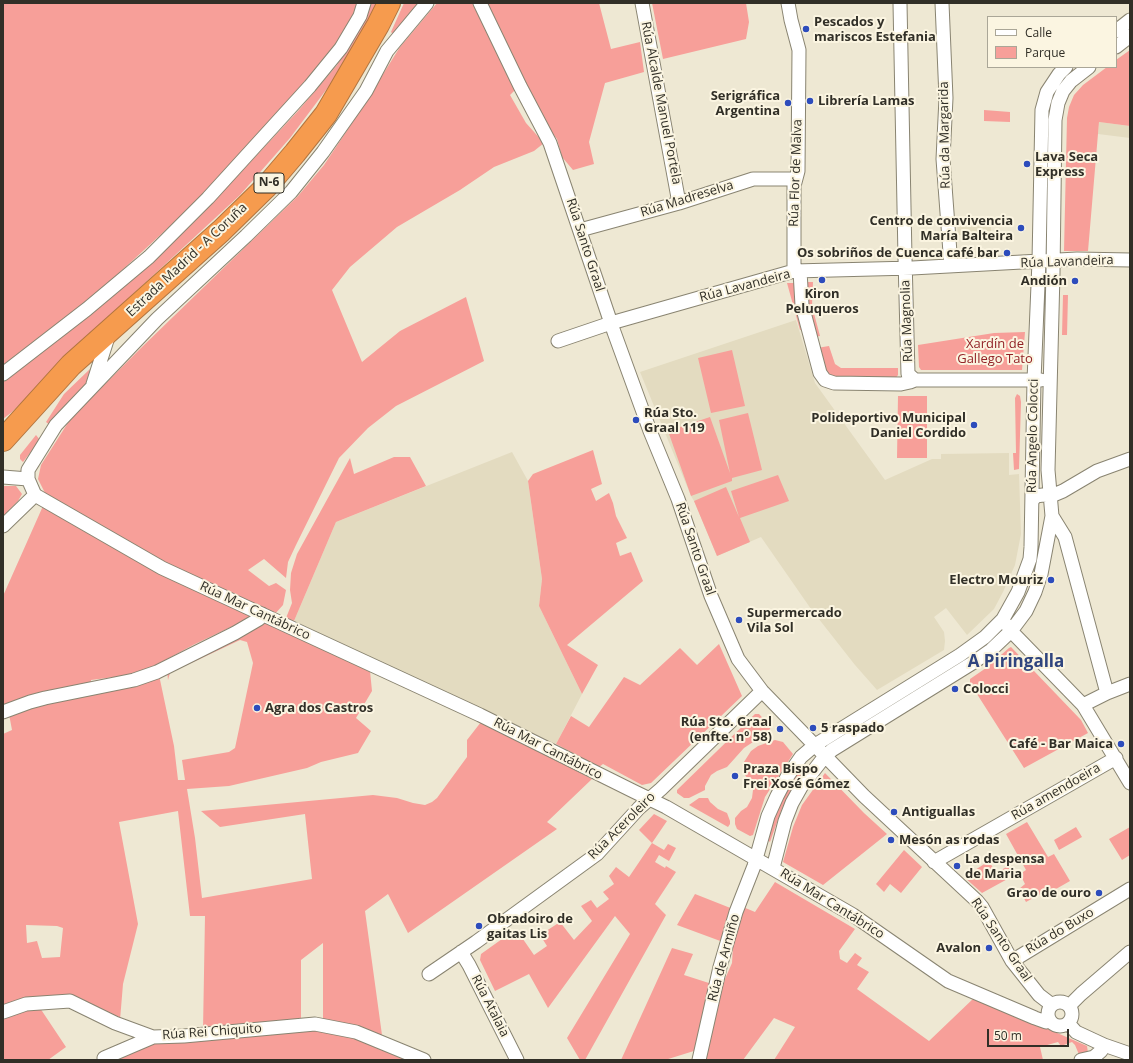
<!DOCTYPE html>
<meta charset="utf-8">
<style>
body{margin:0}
#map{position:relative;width:1133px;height:1063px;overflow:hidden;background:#eee8d3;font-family:"Open Sans",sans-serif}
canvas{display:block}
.frame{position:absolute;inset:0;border:4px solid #312f27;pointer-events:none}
.legend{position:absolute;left:987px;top:16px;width:130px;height:52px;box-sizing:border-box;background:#fbf5e1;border:1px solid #aaa697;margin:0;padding:5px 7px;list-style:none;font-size:12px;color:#312f27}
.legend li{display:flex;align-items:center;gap:8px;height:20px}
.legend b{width:20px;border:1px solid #aaa697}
.scale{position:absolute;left:987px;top:1029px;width:82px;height:18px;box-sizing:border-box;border:2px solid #312f27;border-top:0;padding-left:5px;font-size:12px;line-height:14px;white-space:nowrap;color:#312f27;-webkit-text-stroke:3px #fbf5e1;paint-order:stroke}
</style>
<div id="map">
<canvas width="1133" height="1063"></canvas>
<div class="frame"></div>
<ul class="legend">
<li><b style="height:5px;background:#fff"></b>Calle</li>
<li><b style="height:11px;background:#f79f99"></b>Parque</li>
</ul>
<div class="scale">50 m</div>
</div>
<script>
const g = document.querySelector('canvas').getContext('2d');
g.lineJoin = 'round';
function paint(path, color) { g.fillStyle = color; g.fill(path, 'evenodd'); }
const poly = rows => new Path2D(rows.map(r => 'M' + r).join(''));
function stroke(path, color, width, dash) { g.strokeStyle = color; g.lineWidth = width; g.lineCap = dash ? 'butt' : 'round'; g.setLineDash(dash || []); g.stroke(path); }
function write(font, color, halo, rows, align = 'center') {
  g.font = font + ' "Open Sans",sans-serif'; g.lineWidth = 4; g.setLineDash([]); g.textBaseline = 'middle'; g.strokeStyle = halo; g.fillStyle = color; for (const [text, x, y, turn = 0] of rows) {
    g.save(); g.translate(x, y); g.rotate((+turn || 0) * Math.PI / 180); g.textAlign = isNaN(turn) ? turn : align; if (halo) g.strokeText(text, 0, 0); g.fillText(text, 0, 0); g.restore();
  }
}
paint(poly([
 [1099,122,1130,126,1130,138,1098,134],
 [957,224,991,224,991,235,958,235],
 [796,320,815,383,885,480,932,459,941,459,941,454,1009,453,1009,475,1019,474,1021,534,1015,565,1003,592,994,609,967,635,946,608,934,617,944,632,945,641,944,650,877,690,855,665,811,609,761,537,717,556,694,501,691,496,640,372],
 [512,452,528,481,542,579,539,606,582,694,556,744,294,621,336,522]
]), '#e3dbc0');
paint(poly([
 [3,3,357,3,353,16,330,54,269,124,195,203,93,297,3,367],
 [369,3,377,3,338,74,290,138,240,195,132,295,12,412,3,419,3,382,144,270,200,216,298,111,337,65,356,34],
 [404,3,420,3,394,35,391,32],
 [437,3,476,3,517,88,510,95,526,123,544,143,534,151,494,167,460,190,397,227,350,267,332,290,362,362,400,331,466,297,484,361,396,406,368,428,339,458,296,545,288,562,286,578,264,559,248,570,269,586,276,583,286,590,283,605,274,615,162,563,47,497,38,479,41,465,71,418,143,346,298,196,324,165,358,114,400,47],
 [484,3,599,3,611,49,640,42,644,72,605,83,589,142,594,164,573,170,562,157,557,139,544,123],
 [652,3,746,3,749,22,746,39,663,59],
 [1130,50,1130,126,1099,122,1088,251,1064,251,1067,118,1069,107,1074,95,1083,85,1107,67,1116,67,1116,60],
 [984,110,1010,112,1010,122,984,121],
 [804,282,813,282,812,306,820,336,814,337],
 [787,283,796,283,801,330,800,330],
 [1063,295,1068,295,1067,335,1062,335],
 [1025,332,1022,370,921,370,919,367,918,345,994,333],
 [829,346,835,364,841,368,898,368,898,375,895,379,837,380,823,371,817,348],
 [732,350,745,406,711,413,698,358],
 [90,369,88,382,51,426,46,422,64,394],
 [1017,394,1020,396,1021,402,1019,469,1014,470,1013,453,1016,453,1015,398],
 [898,396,927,396,927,458,897,458],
 [748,413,762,470,732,478,732,481,691,496,668,431,710,417,730,473,719,420],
 [36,435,40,440,23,462,20,459,20,455],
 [593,450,602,484,591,489,596,501,609,493,613,503,616,516,627,538,616,543,620,556,631,552,643,581,567,645,598,665,582,694,539,606,542,579,528,481,533,474],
 [394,457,410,457,426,486,336,522,294,621,286,618,292,603,290,590,291,573,297,554,350,458,354,474],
 [778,475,789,501,740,518,750,542,717,556,694,501,726,487,739,517,731,491],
 [3,486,16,486,22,494,18,501,3,517],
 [43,506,254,616,193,645,151,668,122,676,91,680,91,686,3,709,3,596],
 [261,623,270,623,370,671,372,691,356,718,371,731,358,753,321,762,307,768,229,786,187,789,195,838,202,898,312,879,305,814,220,827,201,811,373,795,397,798,413,803,425,805,432,802,437,798,467,757,467,740,481,722,522,741,592,779,547,822,557,829,408,933,388,894,365,911,382,1035,356,1028,323,1023,323,943,301,960,301,1021,203,1030,205,916,190,916,178,811,119,822,138,924,123,984,120,1020,101,1011,80,999,59,998,3,1006,3,734,12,730,9,714,159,675,174,746,178,780,185,780,182,760,229,752,235,748,253,663,247,642,240,640,170,673,168,680,167,670],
 [26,925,57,926,63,928,60,957,42,958,37,941,27,943],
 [719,644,742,696,651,783,642,785,603,764,599,767,556,744,571,716,589,727,624,677,640,685,680,648,697,665],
 [1011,647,1081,720,1088,733,1024,768,970,683,970,679,986,668,1009,648],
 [755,714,759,714,771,727,768,732,744,748,727,767,717,771,711,775,705,786,705,790,689,798,684,798,677,793,677,790],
 [775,740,783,742,793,754,765,797,753,835,750,836,737,829,735,824,735,818,741,811,747,807,752,798,753,790,750,782,743,772,742,765,751,751,758,746],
 [802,768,805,770,792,788,782,808,770,842,767,839,779,805,787,790],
 [825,773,864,813,887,834,823,885,783,862,793,827,802,805],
 [699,798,708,798,710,802,718,809,727,813,730,821,730,824,728,827,689,805],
 [654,814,667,821,652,843,664,850,668,844,676,848,669,861,659,855,655,862,665,868,666,866,676,872,655,904,666,915,585,1060,580,1060,567,1038,630,934,615,916,548,1008,529,974,495,991,480,960,481,954,516,929,534,955,547,946,540,935,560,922,574,940,592,921,581,906,591,900,597,908,609,899,603,892,614,884,609,876,616,867,629,877,652,843,639,830],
 [1027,822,1048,857,1054,854,1070,881,1049,893,1046,891,1026,902,1019,889,1025,884,1020,874,1026,870,1006,834],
 [1076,827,1082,837,1059,850,1054,840],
 [1130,827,1130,855,1122,860,1109,839],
 [904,850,922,867,901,893,890,884,884,892,876,884],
 [989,861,996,873,1008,866,1013,876,982,893,964,877],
 [775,882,855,929,839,951,840,959,847,963,855,953,862,958,857,965,869,972,857,989,929,1041,975,997,1087,1046,1088,1053,1080,1057,1075,1045,1072,1042,1061,1046,1058,1042,1040,1047,1043,1060,774,1060,795,1027,774,1018,743,1060,705,1060,707,1038,725,979,732,963,734,929,743,907,755,912],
 [695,894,733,909,723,942,677,925],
 [672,948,693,954,684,975,712,984,697,1050,665,1060,621,1060],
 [38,1005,66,1047,48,1060,3,1060,3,1015],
 [325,1027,417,1060,115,1060,155,1040]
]), '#f79f99');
const street = poly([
 [480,3,520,86,550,143,614,332,650,431,678,499,711,596,738,659,762,691,864,796,977,901,982,907,1012,961,1039,995,1052,1005],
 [642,3,679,203],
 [788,3,791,20,799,50,798,171,794,186,794,271],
 [900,3,905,258,908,374,915,380,1041,380],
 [942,3,946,98,943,159,951,266],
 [1116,31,1130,20],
 [1116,47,1130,36],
 [580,230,679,203,753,179,796,179],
 [800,271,802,305,820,373,825,380,834,383,901,384,910,382,915,380],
 [558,341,611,323,794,271,912,268,1077,259,1130,260],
 [3,374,87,309,149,257,208,198,310,86,341,48,360,16,364,3],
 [93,384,109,334],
 [3,477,28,479],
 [35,495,162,568,480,715,633,791,666,807,853,915,948,981,1035,1018,1046,1022,1050,1021],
 [1032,501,1036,496,1043,495,1051,496,1063,491,1097,471,1130,459],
 [1052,516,1065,537,1107,693],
 [3,526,35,495,28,479,28,470,56,425,157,319,246,236,291,192,323,152,366,91,387,51,427,3],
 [1007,625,1011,631,1083,705,1130,783],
 [1083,705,1107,693,1130,684],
 [3,712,30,702,45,698,134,680,157,672,235,633,259,619,262,614],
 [934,862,1116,758],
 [773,868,785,821,792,803,801,787,825,756,832,750,974,662,991,650,1011,631,1026,611,1035,592,1041,574,1052,516,1048,470,1053,273,1055,120,1058,103,1063,91,1071,81,1089,67],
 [461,952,469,965,517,1060],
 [1012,961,1130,889],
 [429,974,476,942,597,854,639,808,661,789,762,691],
 '1048 1014a12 12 0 1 1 24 0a12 12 0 1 1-24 0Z',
 [1069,1006,1081,994,1130,952],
 [3,1012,26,1004,70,1001,115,1023,153,1037,184,1036,315,1024,356,1032,424,1060],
 [1068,1023,1076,1032,1104,1045,1130,1054],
 [104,1058,153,1037],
 [699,1060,720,967,736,912,754,866,768,816,777,796,787,777,801,757,815,745,960,655,985,637,1003,619,1018,592,1030,559,1031,547,1034,380,1039,261,1042,110,1047,92,1059,74,1066,67],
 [1081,1060,1094,1057,1101,1051,1104,1045]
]);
const highway = poly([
 [3,440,71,365,221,231,266,187,295,153,326,114,378,25,389,3]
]);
stroke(street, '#898471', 15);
stroke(highway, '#b17540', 24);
stroke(street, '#fff', 13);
stroke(highway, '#f69b4e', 22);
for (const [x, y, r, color] of [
 [806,29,4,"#2d4cbc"],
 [810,101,4,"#2d4cbc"],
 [788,103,4,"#2d4cbc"],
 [1027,164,4,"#2d4cbc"],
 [1021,228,4,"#2d4cbc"],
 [1007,253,4,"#2d4cbc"],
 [822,280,4,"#2d4cbc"],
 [1075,281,4,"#2d4cbc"],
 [636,420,4,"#2d4cbc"],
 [974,425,4,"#2d4cbc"],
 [1051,580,4,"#2d4cbc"],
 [739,620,4,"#2d4cbc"],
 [955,689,4,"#2d4cbc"],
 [257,708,4,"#2d4cbc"],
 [813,728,4,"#2d4cbc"],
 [780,729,4,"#2d4cbc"],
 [1121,744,4,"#2d4cbc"],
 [735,776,4,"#2d4cbc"],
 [894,812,4,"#2d4cbc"],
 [891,840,4,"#2d4cbc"],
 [957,866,4,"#2d4cbc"],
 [1099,893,4,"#2d4cbc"],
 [479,926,4,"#2d4cbc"],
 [989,948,4,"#2d4cbc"]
]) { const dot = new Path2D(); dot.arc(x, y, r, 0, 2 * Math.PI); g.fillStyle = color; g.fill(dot); stroke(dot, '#fbf5e1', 1.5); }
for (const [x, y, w] of [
 [269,183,30]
]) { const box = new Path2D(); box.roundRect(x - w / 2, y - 10, w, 20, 3); g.fillStyle = '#fbf5e1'; g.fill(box); stroke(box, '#312f27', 1); }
write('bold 12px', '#312f27', null, [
 ["N-6",269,183]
]);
write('bold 13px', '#312f27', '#fbf5e1', [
 ["Pescados y",814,22],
 ["mariscos Estefania",814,37],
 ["Serigráfica",780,96,"right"],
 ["Argentina",780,111,"right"],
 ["Librería Lamas",818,101],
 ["Lava Seca",1035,157],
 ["Express",1035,172],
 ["Centro de convivencia",1013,221,"right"],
 ["María Balteira",1013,236,"right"],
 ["Os sobriños de Cuenca café bar",999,253,"right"],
 ["Andión",1067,281,"right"],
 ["Kiron",822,294,"center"],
 ["Peluqueros",822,309,"center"],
 ["Rúa Sto.",644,413],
 ["Graal 119",644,428],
 ["Polideportivo Municipal",966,418,"right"],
 ["Daniel Cordido",966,433,"right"],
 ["Electro Mouriz",1043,580,"right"],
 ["Supermercado",747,613],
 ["Vila Sol",747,628],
 ["Colocci",963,689],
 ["Agra dos Castros",265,708],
 ["Rúa Sto. Graal",772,722,"right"],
 ["(enfte. nº 58)",772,737,"right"],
 ["5 raspado",821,728],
 ["Café - Bar Maica",1113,744,"right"],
 ["Praza Bispo",743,769],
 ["Frei Xosé Gómez",743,784],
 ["Antiguallas",902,812],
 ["Mesón as rodas",899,840],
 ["La despensa",965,859],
 ["de Maria",965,874],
 ["Grao de ouro",1091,893,"right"],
 ["Obradoiro de",487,919],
 ["gaitas Lis",487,934],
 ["Avalon",981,948,"right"]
], 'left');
write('13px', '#312f27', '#fbf5e1', [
 ["Rúa Alcalde Manuel Portela",661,103,79],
 ["Rúa da Margarida",945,135,-91],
 ["Rúa Flor de Malva",796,173,-88],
 ["Rúa Madreselva",687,199,-17],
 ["Rúa Santo Graal",585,245,72],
 ["Estrada Madrid - A Coruña",187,260,-43],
 ["Rúa Lavandeira",1067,262,-2],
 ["Rúa Lavandeira",745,286,-15],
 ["Rúa Magnolia",907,321,-92],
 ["Rúa Angelo Colocci",1033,436,-89],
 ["Rúa Santo Graal",695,549,71],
 ["Rúa Mar Cantábrico",255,611,25],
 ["Rúa Mar Cantábrico",548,749,27],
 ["Rúa amendoeira",1056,792,-30],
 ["Rúa Aceroleiro",622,826,-45],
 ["Rúa Mar Cantábrico",832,904,32],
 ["Rúa do Buxo",1060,931,-31],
 ["Rúa Santo Graal",1001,940,56],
 ["Rúa de Armiño",724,958,-75],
 ["Rúa Atalaia",490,1006,63],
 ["Rúa Rei Chiquito",212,1032,-4]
]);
write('13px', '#922226', '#fbf5e1', [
 ["Xardín de",995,344],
 ["Gallego Tato",995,359]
]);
write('bold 17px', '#30457e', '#fbf5e1', [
 ["A Piringalla",1016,662]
]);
</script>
